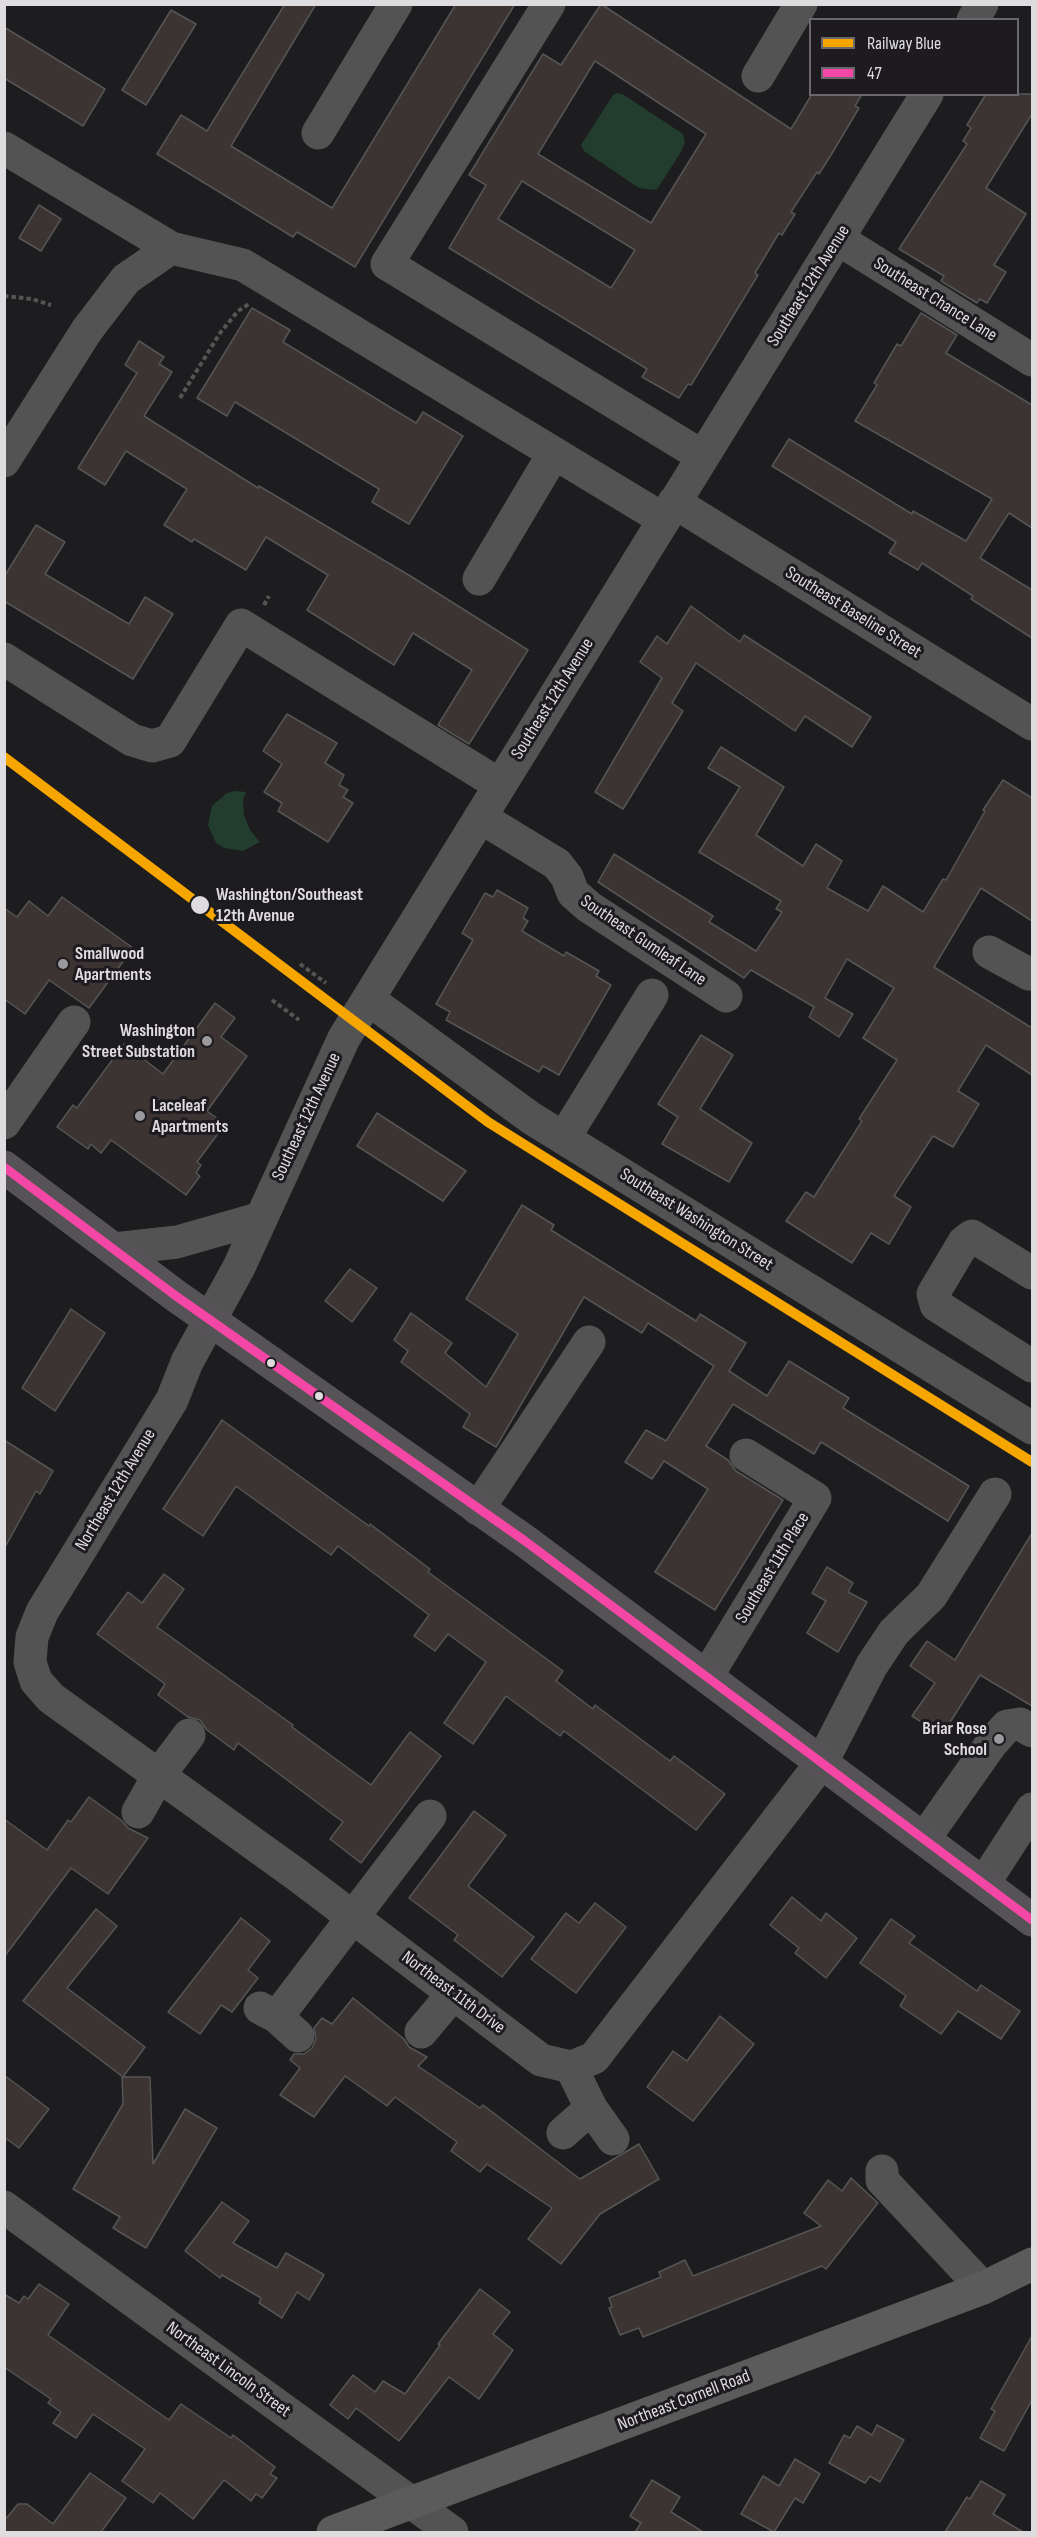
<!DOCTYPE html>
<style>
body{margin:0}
#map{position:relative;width:1037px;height:2537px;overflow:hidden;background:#1d1c1e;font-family:"Sofia Sans Condensed",sans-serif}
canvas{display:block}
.frame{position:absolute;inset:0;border:6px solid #dedcdf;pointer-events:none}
.legend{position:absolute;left:809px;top:18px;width:210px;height:78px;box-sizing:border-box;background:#1d1b1f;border:2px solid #6a686c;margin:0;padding:8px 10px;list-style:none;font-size:18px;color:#dedcdf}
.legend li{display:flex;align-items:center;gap:12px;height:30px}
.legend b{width:30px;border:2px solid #6a686c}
</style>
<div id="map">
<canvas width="1037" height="2537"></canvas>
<div class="frame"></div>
<ul class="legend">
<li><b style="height:8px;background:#f7a600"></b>Railway Blue</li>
<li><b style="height:8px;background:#f346a5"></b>47</li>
</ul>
</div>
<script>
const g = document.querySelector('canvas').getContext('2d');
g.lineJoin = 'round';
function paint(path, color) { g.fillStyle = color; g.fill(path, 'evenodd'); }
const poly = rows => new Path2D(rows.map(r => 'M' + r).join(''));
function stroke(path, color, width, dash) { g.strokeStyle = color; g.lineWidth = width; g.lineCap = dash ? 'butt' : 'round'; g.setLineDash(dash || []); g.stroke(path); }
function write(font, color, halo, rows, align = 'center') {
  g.font = font + ' "Sofia Sans Condensed",sans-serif'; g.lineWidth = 6; g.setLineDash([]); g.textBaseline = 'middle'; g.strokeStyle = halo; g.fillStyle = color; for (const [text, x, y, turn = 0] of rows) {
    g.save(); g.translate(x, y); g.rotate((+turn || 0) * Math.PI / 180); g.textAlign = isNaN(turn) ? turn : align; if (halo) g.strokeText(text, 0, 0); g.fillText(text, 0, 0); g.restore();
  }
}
paint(poly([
 [617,93,624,95,683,134,685,142,681,152,658,188,654,190,639,188,584,151,581,145,613,95],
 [236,791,246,792,243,800,244,815,250,830,260,842,243,851,224,848,216,843,208,825,212,806,227,793]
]), '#223d2d');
const building = poly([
 [285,4,316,4,231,146,332,208,456,4,515,4,355,267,297,232,293,237,157,154,181,115,207,131,285,4],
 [601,4,791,129,812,94,862,94,855,106,859,108,831,155,819,174,817,172,791,212,795,214,782,235,779,233,755,273,758,275,718,341,691,385,688,384,679,398,642,377,647,369,449,248,486,185,469,175,543,54,561,65,601,4],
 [595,61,706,134,651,223,538,154,595,61],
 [522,181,635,250,611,288,498,219,522,181],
 [171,10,196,24,146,105,122,90,171,10],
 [4,27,105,89,83,126,4,78,4,27],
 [986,94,1032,94,1032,114,986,188,1026,214,994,265,1006,272,987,303,980,299,977,303,941,281,944,276,899,249,967,144,963,141,971,128,967,125,986,94],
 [39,205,61,219,41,251,19,238,39,205],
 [252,308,290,330,283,342,416,423,423,412,463,436,409,524,372,502,379,489,235,402,227,416,197,398,252,308],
 [921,313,957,335,946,353,1032,405,1032,528,1009,513,980,558,1032,590,1032,638,971,599,973,596,922,563,918,570,889,553,896,542,772,466,789,439,912,514,913,511,966,541,992,499,855,421,877,385,874,383,897,344,901,346,921,313],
 [139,341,164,357,159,364,172,372,144,416,258,488,259,486,412,577,528,650,469,744,438,725,472,670,413,633,394,665,307,610,328,575,266,537,246,570,194,539,192,542,164,525,187,489,126,451,105,485,78,468,137,373,125,365,139,341],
 [36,525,65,542,45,574,129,624,145,597,173,614,133,679,4,601,4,577,36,525],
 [691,606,740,642,744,635,871,717,852,747,805,716,795,731,696,663,672,703,683,711,623,809,595,792,662,678,640,662,657,636,667,644,691,606],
 [287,714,337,743,325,763,344,775,339,785,348,790,343,797,353,803,328,842,278,811,282,803,264,792,282,764,263,751,287,714],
 [721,747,784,787,756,835,803,866,816,844,842,861,827,888,868,911,883,886,923,912,943,879,946,880,985,811,983,810,1003,780,1032,798,1032,921,981,888,934,967,1032,1028,1032,1075,986,1045,958,1091,979,1104,953,1147,933,1136,894,1196,911,1207,889,1244,871,1233,852,1263,786,1221,806,1192,814,1197,862,1121,859,1119,897,1060,863,1038,894,988,847,959,825,998,853,1014,839,1037,809,1017,814,1007,751,970,744,978,598,882,614,854,713,916,709,922,756,951,782,912,776,909,781,901,699,852,740,787,708,768,721,747],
 [497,890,528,908,523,918,528,921,522,931,564,956,566,952,599,971,596,976,611,985,559,1075,543,1066,539,1072,446,1020,450,1012,436,1004,473,940,462,933,485,893,493,897,497,890],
 [62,897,133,948,89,1008,49,980,25,1014,4,999,4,908,17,917,29,901,48,916,62,897],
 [215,1003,235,1018,221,1037,247,1056,207,1111,225,1124,197,1162,201,1165,196,1173,200,1176,186,1195,111,1140,101,1153,91,1144,88,1149,57,1127,73,1105,77,1108,124,1044,163,1074,215,1003],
 [701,1035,733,1055,700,1109,752,1143,729,1182,662,1144,678,1117,658,1104,701,1035],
 [377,1113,466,1171,443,1201,357,1146,377,1113],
 [522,1205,554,1225,551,1230,696,1321,700,1314,746,1343,729,1371,767,1396,789,1361,849,1398,843,1408,969,1486,948,1521,821,1442,814,1454,733,1404,706,1446,728,1460,736,1471,783,1500,715,1610,655,1572,708,1489,664,1461,652,1479,625,1462,646,1430,666,1441,714,1366,648,1323,642,1333,584,1297,496,1447,463,1427,470,1414,401,1362,408,1351,394,1340,411,1313,452,1343,445,1353,486,1387,518,1334,466,1299,522,1205],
 [350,1269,377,1288,352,1322,325,1301,350,1269],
 [71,1309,105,1333,55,1411,22,1388,71,1309],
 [222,1420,369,1526,370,1524,430,1569,428,1572,563,1671,556,1681,593,1709,595,1705,670,1761,674,1756,725,1794,696,1830,564,1731,560,1736,506,1696,473,1744,444,1723,486,1662,448,1634,435,1651,414,1636,429,1615,338,1546,331,1555,236,1486,203,1536,163,1509,222,1420],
 [4,1440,53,1471,40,1494,36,1491,4,1549,4,1440],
 [1032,1533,1032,1706,980,1675,942,1735,912,1716,935,1683,910,1666,927,1641,955,1660,1032,1533],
 [827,1567,853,1583,848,1592,867,1602,838,1652,807,1633,826,1601,812,1593,827,1567],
 [164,1574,184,1589,157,1627,293,1725,292,1727,371,1785,410,1732,441,1756,361,1863,330,1839,343,1822,238,1743,234,1750,207,1730,200,1720,188,1717,158,1695,165,1684,97,1634,128,1592,142,1603,164,1574],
 [89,1797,121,1820,128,1828,148,1838,108,1894,71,1868,4,1957,4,1819,47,1850,68,1820,71,1822,89,1797],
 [474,1811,506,1835,468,1886,534,1937,502,1977,454,1940,458,1935,409,1898,474,1811],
 [792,1897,821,1921,826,1913,857,1938,826,1978,795,1953,799,1948,770,1925,792,1897],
 [595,1903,626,1927,576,1993,531,1959,566,1913,579,1923,595,1903],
 [96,1909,117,1926,67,1988,145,2047,123,2077,23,2001,96,1909],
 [241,1918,270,1941,248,1970,258,1978,232,2012,221,2005,200,2034,168,2012,241,1918],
 [891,1919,915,1936,909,1943,977,1991,981,1985,1020,2011,1001,2039,958,2011,941,2034,900,2006,906,1996,860,1963,891,1919],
 [353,1998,404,2039,409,2047,427,2057,418,2066,480,2108,483,2105,580,2179,639,2144,659,2179,600,2214,561,2264,528,2239,552,2208,487,2164,480,2172,451,2151,457,2142,395,2097,387,2106,345,2076,314,2117,280,2095,300,2068,290,2060,294,2054,304,2054,312,2048,316,2039,314,2028,322,2018,332,2024,353,1998],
 [720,2016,754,2044,693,2121,647,2087,673,2051,687,2061,720,2016],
 [4,2075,49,2109,19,2148,4,2137,4,2075],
 [122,2077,150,2077,153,2164,185,2109,217,2128,146,2248,113,2228,120,2217,73,2189,123,2104,122,2077],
 [851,2178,878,2203,826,2269,822,2266,643,2337,639,2328,620,2335,609,2308,612,2307,609,2298,661,2277,659,2272,685,2260,693,2276,821,2226,804,2213,828,2180,842,2191,851,2178],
 [222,2202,249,2221,233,2243,277,2268,286,2253,323,2274,324,2275,309,2300,297,2292,282,2318,259,2303,261,2298,222,2275,220,2278,185,2251,222,2202],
 [39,2284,69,2304,48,2335,169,2420,181,2404,231,2438,233,2435,275,2467,270,2474,277,2478,262,2498,256,2494,251,2501,224,2480,193,2519,160,2493,153,2503,122,2481,145,2449,93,2414,76,2438,53,2423,61,2412,48,2403,51,2399,4,2367,4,2294,19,2303,24,2296,28,2299,39,2284],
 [480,2289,510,2312,493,2334,513,2350,479,2399,449,2377,399,2441,356,2408,348,2419,330,2405,353,2375,375,2392,383,2381,405,2394,440,2345,438,2344,480,2289],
 [1032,2336,1032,2400,1004,2451,980,2438,995,2411,991,2409,1032,2336],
 [877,2425,904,2440,880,2482,870,2476,865,2483,829,2463,844,2435,850,2438,857,2426,872,2435,877,2425],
 [795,2459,820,2474,803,2503,795,2498,774,2532,741,2514,763,2476,779,2486,795,2459],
 [90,2473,126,2498,101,2532,4,2532,4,2521,18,2504,27,2504,53,2524,90,2473],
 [652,2480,680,2497,671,2512,703,2532,635,2532,641,2523,630,2516,652,2480],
 [981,2481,1005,2495,993,2514,1023,2532,945,2532,967,2497,970,2499,981,2481]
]);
paint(building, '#3c3432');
stroke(building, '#565556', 1.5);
stroke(poly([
 [4,296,32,299,51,305],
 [180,398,220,333,238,311,249,304],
 [264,605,269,596],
 [300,964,326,983],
 [272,1000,299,1020]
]), '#565556', 4, [4.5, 3]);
stroke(poly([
 [549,4,387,264,702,456],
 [973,20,982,4],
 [758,76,801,4],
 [927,94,344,1038,239,1267,187,1362,172,1400,42,1612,32,1637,30,1662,36,1681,51,1698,297,1875,541,2060,571,2067,594,2058,822,1762,872,1665,894,1632,931,1596,995,1494],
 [318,133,396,4],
 [4,148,171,248,243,265,663,519],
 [838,239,1032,360],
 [4,461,87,330,126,279,171,248],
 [674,502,1032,724],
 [479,579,554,453],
 [4,659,132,740,152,746,170,741,241,625,500,785],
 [480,817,557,864,567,877,573,893,589,907,726,996],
 [989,952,1029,974,1032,972],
 [368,999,531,1118,1032,1428],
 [4,1123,74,1022],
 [564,1138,652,995],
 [114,1249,177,1242,261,1218],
 [1032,1273,972,1236,964,1242,933,1294,936,1305,1032,1366],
 [478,1509,589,1342],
 [707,1676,815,1498,746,1455],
 [138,1812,159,1775,189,1735],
 [924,1839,991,1744,1007,1726,1020,1724,1032,1731],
 [984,1883,1032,1809],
 [260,2008,277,2017,430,1816],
 [277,2017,298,2036],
 [421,2032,453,1994],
 [571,2067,591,2108,613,2139],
 [563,2133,591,2108],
 [882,2171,882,2180,983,2288],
 [4,2207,452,2532]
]), '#545354', 33);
stroke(poly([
 [4,1167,176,1296,525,1541,1032,1920]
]), '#555355', 33);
stroke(poly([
 [333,2532,983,2288,1032,2264]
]), '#5c5b5b', 33);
stroke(poly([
 [4,1167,176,1296,525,1541,1032,1920]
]), '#f346a5', 9);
stroke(poly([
 [4,757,488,1122,1032,1462]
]), '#f7a600', 10);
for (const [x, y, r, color] of [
 [200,905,10,"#dedcdf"],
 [63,964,6,"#9a999b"],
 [207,1041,6,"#9a999b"],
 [140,1116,6,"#9a999b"],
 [271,1363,5,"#dedcdf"],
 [319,1396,5,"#dedcdf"],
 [999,1739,6,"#9a999b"]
]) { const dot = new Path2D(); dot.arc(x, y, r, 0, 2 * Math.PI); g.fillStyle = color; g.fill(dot); stroke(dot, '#1d1b1f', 2); }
write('18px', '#dedcdf', '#1d1b1f', [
 ["Southeast 12th Avenue",809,286,-58],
 ["Southeast Chance Lane",935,300,32],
 ["Southeast Baseline Street",853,613,32],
 ["Southeast 12th Avenue",553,699,-58],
 ["Southeast Gumleaf Lane",643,941,34],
 ["Southeast 12th Avenue",307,1117,-65],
 ["Southeast Washington Street",696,1220,32],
 ["Northeast 12th Avenue",116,1490,-59],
 ["Southeast 11th Place",773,1568,-59],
 ["Northeast 11th Drive",453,1993,37],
 ["Northeast Lincoln Street",228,2370,36],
 ["Northeast Cornell Road",684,2401,-21]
]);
write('bold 18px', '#dedcdf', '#1d1b1f', [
 ["Washington/Southeast",216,895],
 ["12th Avenue",216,916]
], 'left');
write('bold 18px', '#dedcdf', '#1d1b1f', [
 ["Smallwood",75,954],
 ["Apartments",75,975],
 ["Washington",195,1031,"right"],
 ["Street Substation",195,1052,"right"],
 ["Laceleaf",152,1106],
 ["Apartments",152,1127],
 ["Briar Rose",987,1729,"right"],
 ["School",987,1750,"right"]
], 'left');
</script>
